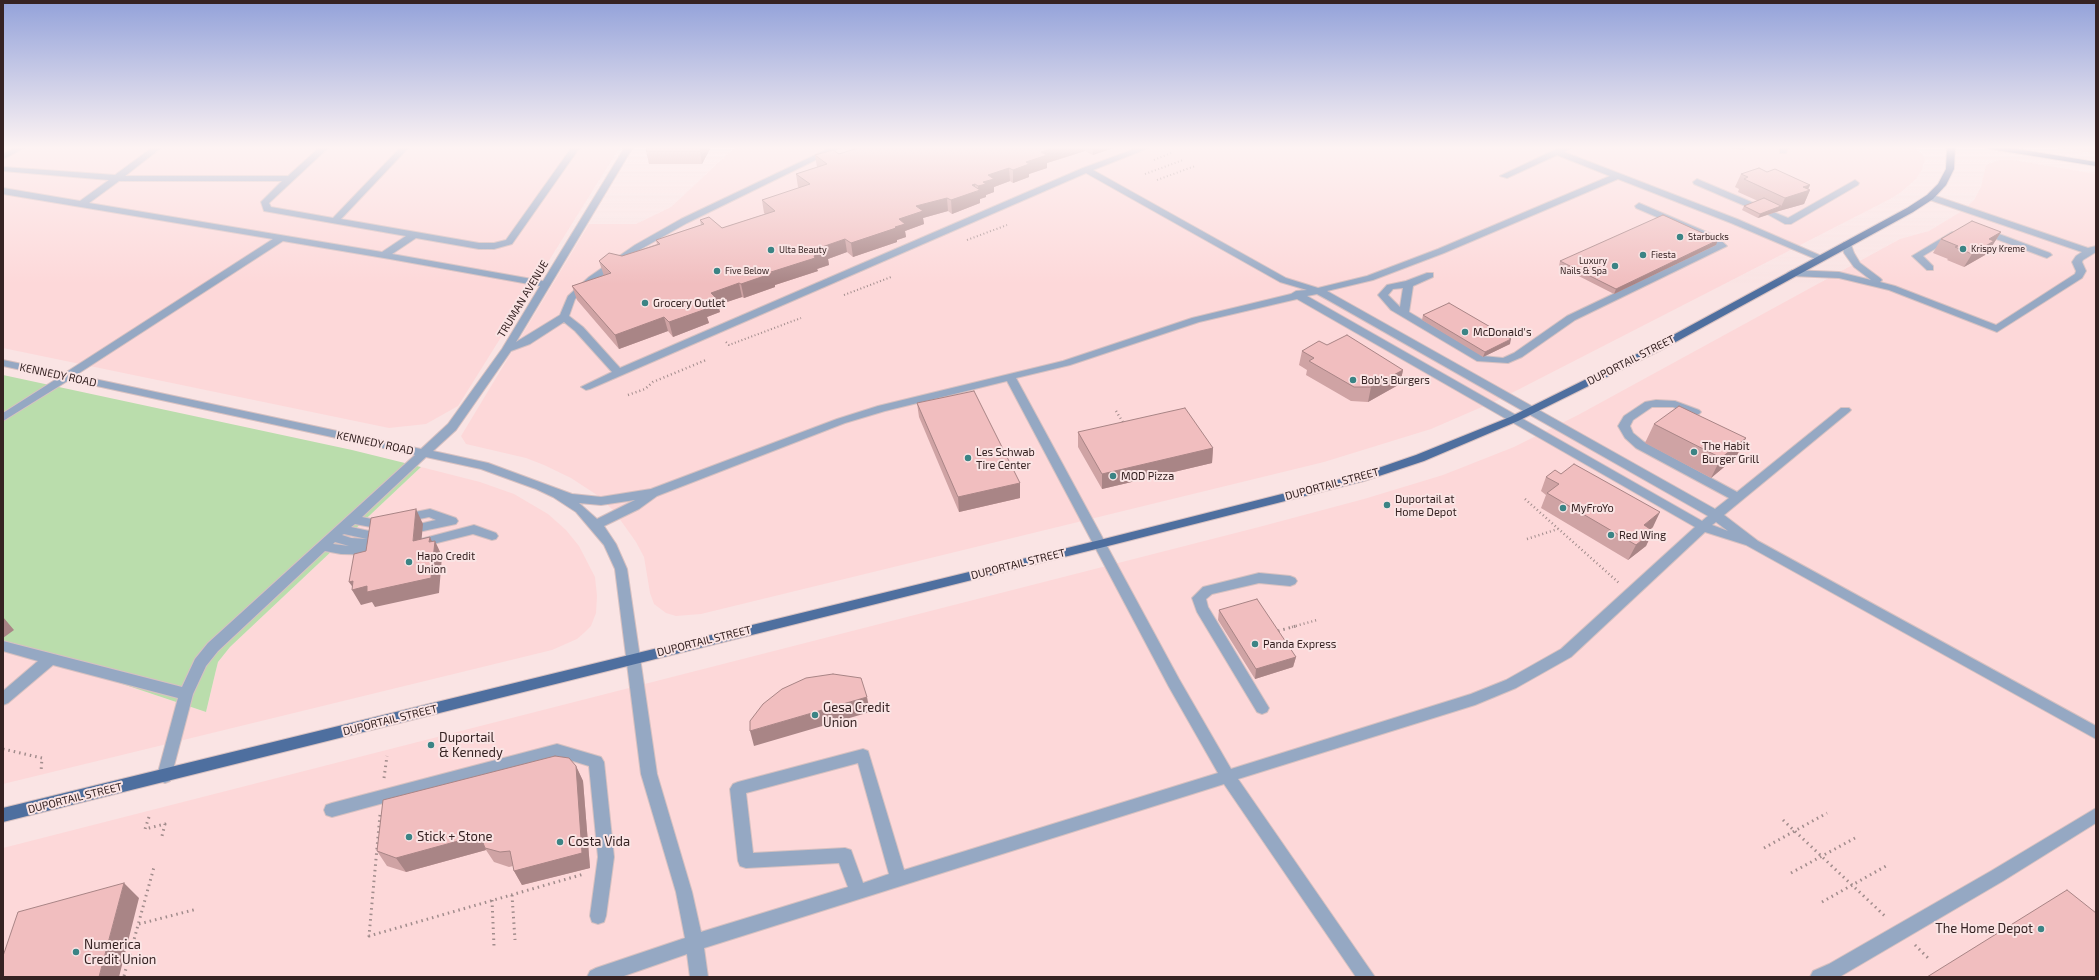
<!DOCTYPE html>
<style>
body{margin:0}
#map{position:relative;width:2099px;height:980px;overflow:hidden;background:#fae4e4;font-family:"Exo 2",sans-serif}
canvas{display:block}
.frame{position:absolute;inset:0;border:4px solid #362323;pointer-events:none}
</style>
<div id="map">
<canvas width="2099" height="980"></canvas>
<div class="frame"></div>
</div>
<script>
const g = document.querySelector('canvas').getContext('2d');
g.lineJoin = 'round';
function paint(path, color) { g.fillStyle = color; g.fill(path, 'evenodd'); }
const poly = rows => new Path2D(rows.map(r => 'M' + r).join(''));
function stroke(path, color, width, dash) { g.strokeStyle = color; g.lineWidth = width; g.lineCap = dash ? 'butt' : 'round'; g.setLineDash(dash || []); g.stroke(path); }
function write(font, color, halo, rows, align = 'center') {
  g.font = font + ' "Exo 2",sans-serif'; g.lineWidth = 4; g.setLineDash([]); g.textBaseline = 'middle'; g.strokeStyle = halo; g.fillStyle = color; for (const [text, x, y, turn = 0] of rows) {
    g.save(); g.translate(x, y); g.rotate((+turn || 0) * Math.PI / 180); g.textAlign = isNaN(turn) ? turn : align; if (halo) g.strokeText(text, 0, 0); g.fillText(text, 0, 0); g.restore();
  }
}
paint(poly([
 [3,147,620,147,458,406,426,424,389,428,3,348],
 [735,147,1912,147,1922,153,1925,159,1922,170,1916,179,1900,193,1890,199,1498,400,1431,429,1324,462,701,614,676,616,666,613,654,604,650,593,644,557,636,542,614,511,597,495,571,478,544,465,526,458,466,444,461,436,589,224,636,224,671,207],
 [2052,147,2096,147,2096,155,2090,153],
 [1999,160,2014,160,2096,174,2096,977,3,977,3,848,1259,527,1364,499,1443,475,1514,447,1578,415,1900,239,1929,231,1962,211,1974,200,1981,187,1986,165],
 [421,467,480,482,514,494,548,514,566,530,579,546,595,577,597,596,596,613,591,626,585,632,577,639,552,650,3,784,3,644,206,712,216,670,218,662,230,647]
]), '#fdd8d9');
paint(poly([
 [3,375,352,450,421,467,230,647,218,662,216,670,206,712,3,644]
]), '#baddac');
const minor = poly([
 [16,147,26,147,3,159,3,154,16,147],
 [153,147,162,147,125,176,288,176,320,147,329,147,269,203,271,207,333,218,401,147,409,147,341,219,479,243,494,243,506,240,572,147,580,147,512,244,494,249,479,249,416,238,392,254,543,281,625,147,633,147,516,342,560,315,568,296,589,277,635,245,681,219,832,147,842,147,687,223,641,249,595,281,575,299,569,316,583,327,620,368,1083,168,1140,147,1151,147,1093,170,1286,278,1318,288,1367,276,1438,249,1610,176,1557,155,1507,178,1500,176,1561,147,1572,147,1564,152,1737,219,1826,258,1821,261,1818,260,1731,223,1618,179,1444,253,1373,280,1327,291,1715,509,1729,498,1636,448,1625,438,1618,426,1624,416,1645,402,1656,400,1675,401,1699,410,1701,412,1699,414,1695,415,1673,407,1652,407,1633,420,1630,426,1633,433,1644,442,1737,492,1841,408,1849,408,1851,410,1849,412,1724,515,1758,541,2096,726,2096,739,1746,545,1705,532,1571,657,1516,688,1475,705,1238,779,1375,977,1356,977,1224,784,704,948,708,977,690,977,687,954,621,977,587,977,590,971,596,968,685,938,676,892,641,774,615,569,604,545,576,512,553,497,536,489,481,469,426,457,362,517,376,520,430,509,456,518,458,521,456,524,423,531,419,530,417,527,419,524,436,520,429,517,376,528,355,524,351,527,383,534,385,537,382,541,384,544,379,548,383,552,381,555,341,554,325,551,218,651,206,666,193,694,170,781,165,783,160,781,157,776,178,698,53,665,8,703,3,705,3,691,38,661,3,651,3,641,182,687,195,659,208,643,415,455,69,380,3,421,3,413,58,378,3,366,3,360,65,373,273,239,3,194,3,188,80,201,109,180,3,171,3,167,115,175,153,147],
 [1086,173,1280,282,1307,290,1296,291,1291,294,1192,318,1063,361,878,406,837,419,651,489,601,497,572,494,488,463,433,451,456,430,511,351,530,344,564,322,575,331,612,372,581,387,586,390,590,389,1086,173],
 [119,181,282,181,261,202,264,211,406,236,382,252,89,203,119,181],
 [283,241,390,259,540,286,502,349,448,424,421,449,76,375,283,241],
 [1317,294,1328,300,1708,516,1702,521,1307,296,1317,294],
 [1297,299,1695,527,1561,649,1506,680,1471,694,1231,769,1179,679,1016,378,1070,365,1199,322,1297,299],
 [1007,381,1169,687,1218,773,904,870,868,751,863,749,738,782,733,784,730,789,738,861,740,866,746,868,839,863,848,887,701,932,692,892,657,774,627,569,616,544,604,526,639,509,657,496,845,423,885,411,1007,381],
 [635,500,597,519,579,503,601,505,635,500],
 [1716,522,1728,531,1712,525,1716,522],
 [344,534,367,539,351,538,342,535,344,534],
 [335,542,349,546,333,544,335,542],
 [858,763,889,874,863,883,851,850,845,848,753,853,746,793,858,763],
 [1780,147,1788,147,1786,153,1780,153,1780,147],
 [1697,179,1756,204,1757,206,1753,209,1750,208,1694,184,1693,182,1697,179],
 [1855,180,1859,183,1858,185,1791,224,1785,224,1767,214,1771,211,1788,218,1855,180],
 [1930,194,2088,248,2096,246,2096,252,2083,260,2082,262,2086,271,2082,278,1997,332,1889,290,1839,278,1792,276,1787,273,1792,270,1839,272,1871,280,1854,267,1844,253,1842,244,1844,242,1850,242,1854,253,1860,263,1880,278,1882,280,1880,282,1895,286,1996,325,2075,274,2076,271,2072,262,2076,256,2082,252,1927,199,1926,197,1930,194],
 [1639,203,1716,236,1727,246,1575,320,1522,357,1508,363,1477,361,1391,310,1378,295,1387,285,1406,281,1427,273,1433,273,1433,277,1413,286,1409,312,1483,356,1503,358,1514,353,1567,316,1716,245,1710,240,1636,208,1635,206,1639,203],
 [1403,288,1400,307,1388,295,1393,289,1403,288],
 [1983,228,2050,253,2052,255,2047,258,2044,257,1980,233,1980,229,1983,228],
 [1952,232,1955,233,1955,237,1923,256,1933,266,1933,270,1927,270,1912,256,1952,232],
 [474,525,496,533,498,536,496,539,492,540,473,534,421,547,417,546,415,543,417,540,474,525],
 [1259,573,1290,576,1295,578,1297,581,1295,584,1290,586,1259,583,1212,594,1206,599,1208,607,1269,708,1267,712,1262,714,1257,712,1197,612,1192,598,1203,587,1259,573],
 [557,744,601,757,604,762,614,857,606,916,604,922,598,924,592,922,590,916,598,857,589,766,557,756,332,817,326,815,324,810,326,805,332,803,557,744],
 [2096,808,2096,823,2003,881,1841,976,1810,977,1813,971,1829,964,1991,871,2096,808]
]);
const major = poly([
 [1947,147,1955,147,1954,169,1946,185,1933,199,1913,212,1661,350,1518,421,1424,461,1364,481,1100,548,3,822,3,808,1100,540,1361,474,1416,455,1510,417,1653,346,1907,208,1927,195,1938,184,1946,169,1947,147],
 [1986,147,2005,147,2096,162,2096,166,1990,149,1986,147]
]);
stroke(minor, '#d7c1c1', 2);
stroke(major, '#d7c1c1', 2);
stroke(poly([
 [1154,160,1171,153],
 [1145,174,1183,160],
 [1157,180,1195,166],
 [967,240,1007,225],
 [844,295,891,277],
 [726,342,729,345,801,318]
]), '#a18c8c', 2, [1, 2.5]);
stroke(poly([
 [628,395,645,389,653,382,706,360],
 [1116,411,1124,424],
 [1525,499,1619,583],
 [1527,539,1558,529],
 [1292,627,1317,620]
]), '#a18c8c', 2.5, [1, 3]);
stroke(poly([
 [1278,631,1296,626],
 [3,749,42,758,41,772],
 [384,778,387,756],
 [380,815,369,936,584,874],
 [149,817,145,829,165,824,162,836],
 [1783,820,1887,918],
 [1764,848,1827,813],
 [1791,873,1855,838],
 [512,895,515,940],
 [492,900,494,946],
 [1822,902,1886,866],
 [139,924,197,909],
 [1915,945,1929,959],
 [124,976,154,867]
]), '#a18c8c', 3, [1.5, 4]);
paint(minor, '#95a8c3');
paint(major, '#4e6f9f');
paint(poly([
 [648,147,711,147,702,164,649,164,646,151],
 [861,147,1116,147,1093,155,1085,151,1047,163,1047,168,1029,174,1029,177,1013,183,1010,181,994,187,994,192,986,195,986,197,980,199,980,203,952,214,948,211,923,218,924,224,905,231,906,237,897,240,897,242,853,257,847,252,828,259,829,265,817,269,818,271,775,285,775,287,744,298,742,297,718,305,720,312,707,317,709,323,673,337,668,331,619,349,577,300,572,286,604,276,599,261,622,256,657,244,656,240,701,225,700,220,722,228,765,214,764,213,762,200,800,188,798,187,796,174,817,167,815,155,839,154],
 [1724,147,1745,147,1744,150],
 [1767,172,1810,185,1808,190,1810,190,1804,204,1779,211,1758,218,1742,210,1744,206,1758,201,1738,192,1739,189,1735,187,1741,174],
 [2001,232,1992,246,1990,247,1985,255,1964,267,1947,260,1948,259,1933,253,1941,239],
 [1716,245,1614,294,1559,266,1560,261],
 [1423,315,1510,344,1483,357,1422,320],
 [1327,345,1403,370,1400,384,1368,402,1351,401,1306,375,1307,370,1299,365,1302,351],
 [917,403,1020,483,1020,498,959,512,919,417],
 [1654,424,1746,438,1736,457,1711,478,1645,443],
 [1078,432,1213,448,1212,463,1102,489,1078,447],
 [1546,477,1653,527,1651,529,1653,531,1646,546,1628,560,1541,508,1546,495,1541,491],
 [1219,610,1296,657,1293,667,1255,679,1218,620],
 [576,766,583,781,590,868,522,885,514,871,513,866,509,867,494,862,486,850,406,872,387,866,377,851]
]), '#cfa3a4');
paint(poly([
 [702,147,711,147,702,164,700,151],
 [1056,147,1085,147,1085,151,1047,163,1047,168,1029,174,1029,177,1013,183,1013,170,1026,162,1041,152],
 [1093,147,1116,147,1093,155],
 [1009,168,1010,181,994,187,994,192,986,195,986,197,980,199,980,203,952,214,951,200,972,185,975,184,975,192,978,191,978,186,983,182,988,175],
 [1810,185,1807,191,1810,190,1804,204,1779,211,1785,198,1803,187],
 [947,198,948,211,923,218,924,224,905,231,906,237,897,240,897,242,853,257,851,243,899,219,916,206],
 [1781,206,1779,211,1758,218,1760,214],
 [2001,232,1992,246,1990,247,1985,255,1964,267,1972,254,1989,239],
 [845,239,847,252,828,259,829,265,817,269,818,271,775,285,775,287,744,298,741,284,771,272,814,256,822,247],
 [1718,240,1716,245,1614,294,1616,289],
 [739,283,742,297,718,305,720,312,707,317,709,323,673,337,669,322,701,304,711,293],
 [664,317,668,331,619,349,615,335],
 [1511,339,1510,344,1483,357,1485,352],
 [1403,370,1400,384,1368,402,1371,387],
 [1746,438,1736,457,1711,478,1721,458],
 [1213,448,1212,463,1102,489,1102,474],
 [1020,483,1020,498,959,512,958,497],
 [416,509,423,524,420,556,413,541],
 [1660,512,1653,527,1637,540,1644,525],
 [1653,531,1646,546,1628,560,1636,545],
 [430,537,434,546,435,541,442,556,439,593,375,607,372,602,361,605,352,590,354,589,349,582,429,542],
 [3,617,14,630,3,638],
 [1296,657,1293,667,1255,679,1256,669],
 [867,697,870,712,754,746,750,731],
 [576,766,583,781,590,868,522,885,514,871],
 [480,835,486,850,406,872,396,858],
 [124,883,139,898,119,977,99,977]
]), '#a98586');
const building = poly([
 [648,147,702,147,700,151,646,151,648,147],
 [861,147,1056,147,1041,152,1047,155,1026,162,1029,164,1013,170,1009,168,988,175,994,179,983,182,986,184,978,186,975,184,972,185,980,190,951,200,947,198,916,206,923,211,899,219,905,224,895,227,896,228,851,243,845,239,822,247,827,251,814,256,815,258,771,272,773,273,741,284,739,283,711,293,716,298,701,304,706,309,669,322,664,317,615,335,572,286,611,273,599,261,609,253,622,256,660,244,656,240,704,224,700,220,709,217,722,228,775,211,762,200,810,184,796,174,827,164,815,155,833,150,839,154,861,147],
 [1759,168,1767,172,1775,169,1810,185,1803,187,1810,190,1785,198,1744,179,1748,177,1741,174,1759,168],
 [1764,198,1781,206,1760,214,1744,206,1764,198],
 [1663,215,1718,240,1616,289,1560,261,1663,215],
 [1972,221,2001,232,1989,239,1994,241,1972,254,1955,247,1958,246,1941,239,1972,221],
 [1449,303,1511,339,1485,352,1423,315,1449,303],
 [1347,335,1403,370,1371,387,1354,387,1309,361,1314,358,1302,351,1319,341,1327,345,1347,335],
 [974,391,1020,483,958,497,917,403,974,391],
 [1679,406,1746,438,1721,458,1654,424,1679,406],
 [1185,408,1213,448,1102,474,1078,432,1185,408],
 [1574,464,1660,512,1644,525,1653,531,1636,545,1547,493,1559,484,1546,477,1555,470,1561,474,1574,464],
 [416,509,413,541,430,537,429,542,435,541,431,578,367,592,367,586,352,590,353,581,349,582,354,554,366,551,371,518,416,509],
 [1257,599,1296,657,1256,669,1219,610,1257,599],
 [833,674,861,678,867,697,750,731,750,721,763,704,782,689,806,678,833,674],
 [555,756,569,758,576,766,582,853,514,871,510,851,500,852,485,848,480,835,396,858,377,851,383,800,555,756],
 [124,883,99,977,3,977,3,956,18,912,124,883],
 [2067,890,2096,913,2096,977,1927,977,2067,890]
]);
paint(building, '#f1bebf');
stroke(building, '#a98586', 1);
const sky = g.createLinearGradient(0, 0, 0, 284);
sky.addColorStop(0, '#93a2da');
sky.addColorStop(0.52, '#fdf3f3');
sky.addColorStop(1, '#fdf3f300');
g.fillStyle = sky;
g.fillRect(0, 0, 2099, 284);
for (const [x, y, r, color] of [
 [1680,237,4,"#3b8485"],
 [1963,249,4,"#3b8485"],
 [771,250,4,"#3b8485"],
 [1643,255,4,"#3b8485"],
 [1615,266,4,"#3b8485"],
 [717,271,4,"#3b8485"],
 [645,303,4,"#3b8485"],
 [1465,332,4,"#3b8485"],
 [1353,380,4,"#3b8485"],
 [1694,452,4,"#3b8485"],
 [968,458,4,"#3b8485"],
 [1113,476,4,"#3b8485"],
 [1387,505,4,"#3b8485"],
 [1563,508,4,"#3b8485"],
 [1611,535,4,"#3b8485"],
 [409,562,4,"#3b8485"],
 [1255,644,4,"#3b8485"],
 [815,715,4,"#3b8485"],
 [431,745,4,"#3b8485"],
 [409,837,4,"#3b8485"],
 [560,842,4,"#3b8485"],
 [2041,929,4,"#3b8485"],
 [76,952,4,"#3b8485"]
]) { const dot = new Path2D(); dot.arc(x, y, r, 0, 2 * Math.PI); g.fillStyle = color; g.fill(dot); stroke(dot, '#fae4e4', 1.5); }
write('9px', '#362323', '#fae4e4', [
 ["Starbucks",1688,237],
 ["Krispy Kreme",1971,249],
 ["Ulta Beauty",779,250],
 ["Fiesta",1651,255],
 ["Luxury",1607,261,"right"],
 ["Nails & Spa",1607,271,"right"],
 ["Five Below",725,271]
], 'left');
write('11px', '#362323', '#fae4e4', [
 ["TRUMAN AVENUE",523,299,-59],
 ["DUPORTAIL STREET",1631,360,-27],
 ["KENNEDY ROAD",58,375,12],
 ["KENNEDY ROAD",375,443,12],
 ["DUPORTAIL STREET",1332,484,-15],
 ["DUPORTAIL STREET",1018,564,-14],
 ["DUPORTAIL STREET",704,641,-14],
 ["DUPORTAIL STREET",390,720,-14],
 ["DUPORTAIL STREET",75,798,-14]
]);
write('11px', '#362323', '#fae4e4', [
 ["Grocery Outlet",653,303],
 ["McDonald's",1473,332],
 ["Bob's Burgers",1361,380],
 ["The Habit",1702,446],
 ["Burger Grill",1702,459],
 ["Les Schwab",976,452],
 ["Tire Center",976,465],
 ["MOD Pizza",1121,476],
 ["Duportail at",1395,499],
 ["Home Depot",1395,512],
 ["MyFroYo",1571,508],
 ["Red Wing",1619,535],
 ["Hapo Credit",417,556],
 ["Union",417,569],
 ["Panda Express",1263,644]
], 'left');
write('13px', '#362323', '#fae4e4', [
 ["Gesa Credit",823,708],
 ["Union",823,723],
 ["Duportail",439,738],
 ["& Kennedy",439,753],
 ["Stick + Stone",417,837],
 ["Costa Vida",568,842],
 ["The Home Depot",2033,929,"right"],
 ["Numerica",84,945],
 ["Credit Union",84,960]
], 'left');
</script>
